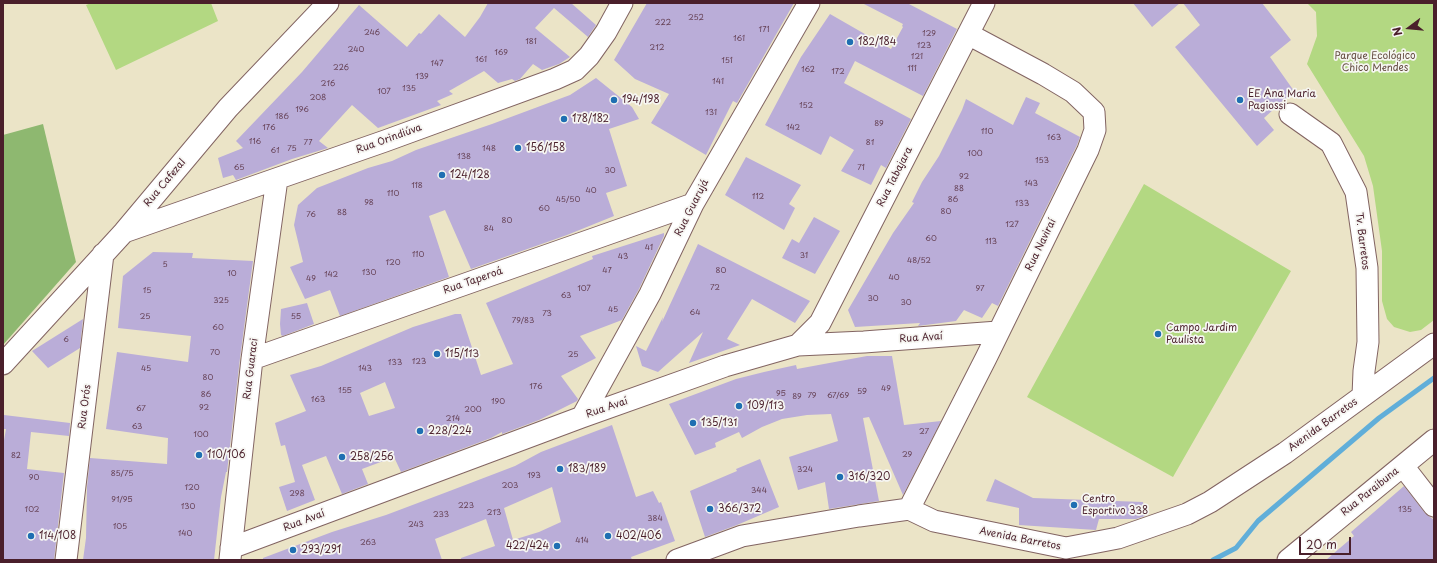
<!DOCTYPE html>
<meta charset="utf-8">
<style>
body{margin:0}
#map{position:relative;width:1437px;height:563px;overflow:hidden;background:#ebe4c7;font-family:"Playpen Sans",sans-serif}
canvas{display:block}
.frame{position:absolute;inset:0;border:4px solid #4a1f2b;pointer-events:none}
.north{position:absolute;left:1389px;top:8px;width:40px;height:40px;-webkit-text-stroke:3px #f6f6f2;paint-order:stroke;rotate:254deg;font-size:11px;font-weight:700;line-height:16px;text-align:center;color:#4a1f2b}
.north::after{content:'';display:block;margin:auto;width:14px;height:18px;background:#4a1f2b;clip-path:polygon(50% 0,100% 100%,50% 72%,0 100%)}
.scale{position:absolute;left:1299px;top:537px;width:52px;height:18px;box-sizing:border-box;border:2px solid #4a1f2b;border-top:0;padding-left:5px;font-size:12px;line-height:14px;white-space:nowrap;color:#4a1f2b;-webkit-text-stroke:3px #f6f6f2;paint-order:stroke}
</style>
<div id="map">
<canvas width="1437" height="563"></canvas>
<div class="frame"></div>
<div class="north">N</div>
<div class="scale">20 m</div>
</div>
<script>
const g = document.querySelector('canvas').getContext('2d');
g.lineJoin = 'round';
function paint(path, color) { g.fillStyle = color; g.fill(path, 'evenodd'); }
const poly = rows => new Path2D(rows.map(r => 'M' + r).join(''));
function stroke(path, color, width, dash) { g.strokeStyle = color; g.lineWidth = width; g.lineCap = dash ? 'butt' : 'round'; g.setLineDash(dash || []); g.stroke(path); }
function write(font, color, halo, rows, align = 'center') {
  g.font = font + ' "Playpen Sans",sans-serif'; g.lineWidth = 3.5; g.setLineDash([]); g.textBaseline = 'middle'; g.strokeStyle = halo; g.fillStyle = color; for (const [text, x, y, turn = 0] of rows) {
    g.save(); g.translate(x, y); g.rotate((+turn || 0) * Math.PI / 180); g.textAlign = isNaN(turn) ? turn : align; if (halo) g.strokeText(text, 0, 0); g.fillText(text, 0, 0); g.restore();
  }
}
paint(poly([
 [91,3,211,3,218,21,116,70,86,5],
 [1307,3,1434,3,1434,320,1421,330,1410,332,1394,327,1387,319,1382,301,1382,251,1373,186,1364,156,1307,64,1317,36,1316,12],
 [1144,184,1291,271,1173,477,1027,397]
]), '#b3d882');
paint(poly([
 [43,124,76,262,3,345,3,135]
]), '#8eb870');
stroke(poly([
 [1213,560,1236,548,1258,521,1379,418,1434,378]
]), '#60aed9', 5);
paint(poly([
 [488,3,571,3,596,25,588,37,554,8,535,28,570,57,559,64,542,70,533,64,520,79,515,81,512,79,498,83,484,71,449,91,453,94,437,101,441,105,378,128,352,105,319,141,328,148,292,159,236,180,233,175,223,178,218,158,243,148,236,141,302,72,359,5,407,47,419,33,421,34,439,14,465,37,480,17],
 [647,3,794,3,737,103,733,101,706,155,651,123,669,94,635,79,614,60],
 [862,3,907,3,957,29,923,96,855,61,844,83,911,119,886,168,881,165,871,185,841,171,854,150,830,136,821,155,765,125,801,57,830,14,891,49,903,27,902,26,903,24],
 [1133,3,1180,3,1152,27],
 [1183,3,1262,3,1291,40,1270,57,1294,91,1264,118,1274,130,1257,146,1175,47,1200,25],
 [596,78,632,107,639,119,609,129,627,186,606,193,614,216,567,235,471,269,445,210,429,216,449,277,340,316,330,290,305,299,290,267,303,262,294,225,298,205,317,188,368,168,392,161,416,150,492,124,570,95],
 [1026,97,1040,103,1035,113,1080,137,1077,145,998,306,992,303,982,318,964,310,956,321,918,326,920,323,855,327,848,310,893,233,914,203,912,202,922,182,939,156,962,110,966,99,1013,125],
 [746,157,801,185,789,204,795,208,784,230,725,195],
 [814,217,840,231,815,274,782,258,792,239,799,243],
 [664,233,664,236,639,289,622,320,580,336,596,358,561,376,578,399,577,401,539,420,502,434,502,432,491,438,401,472,394,457,362,469,368,484,342,494,326,456,302,465,315,500,287,511,279,487,295,482,285,445,281,446,275,423,306,411,290,375,321,366,413,327,455,314,461,314,481,375,513,364,486,303,593,259,592,256],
 [385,382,395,408,369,416,360,393],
 [698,244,810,301,795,323,752,299,727,339,740,345,689,363,703,332,658,372,642,366,636,346,646,351,663,317,662,322],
 [153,252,193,253,192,258,253,261,240,358,227,472,226,472,221,497,214,560,83,560,86,538,87,487,90,458,167,464,168,438,106,429,117,352,188,362,191,336,118,328,123,276],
 [307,303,314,324,283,336,281,335,280,324,281,309],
 [83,319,80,348,48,368,32,351],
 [867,356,892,356,904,425,941,421,903,495,869,417,863,418,879,501,829,509,825,482,798,490,789,457,838,441,831,414,807,415,782,419,762,427,742,438,739,432,715,443,716,447,695,455,669,404,736,379,764,372,796,365,797,369],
 [4,415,70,423,69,436,31,432,27,469,64,473,54,560,3,560,3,446,6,429,3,429],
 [612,425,636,497,653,491,659,503,661,502,675,541,631,557,632,560,461,560,461,558,495,546,486,519,435,539,442,560,263,560,263,558,332,532,386,515,447,492,515,466,541,452],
 [552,487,561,522,539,532,513,540,504,508],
 [760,459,779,507,737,525,705,537,690,491,737,471,736,469],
 [995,479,1033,498,1143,502,1145,516,1136,519,1099,519,1096,530,1019,525,1019,508,986,501],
 [1404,486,1425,513,1434,520,1434,560,1326,560,1354,536,1351,532]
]), '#baadd8');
const minor = poly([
 [1290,114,1331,143,1356,192,1367,268,1368,342,1364,371,1363,396],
 [124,232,385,141,555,79,575,70,589,56,606,32,622,3],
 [798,345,820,323,984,3],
 [252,359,693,204],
 [3,364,124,232,228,108,328,3],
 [582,417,650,294,693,204,809,3],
 [1403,466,1434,506],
 [909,509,986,358,1088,150,1095,130,1094,112,1073,92,1043,74,968,34],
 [231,548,582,417,725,366,798,345,864,342,998,332],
 [230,559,252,359,277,179],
 [66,560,103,254],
 [677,560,742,536,859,516,909,509,934,521,1066,548,1118,538,1187,514,1210,502,1285,453,1434,344],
 [1288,560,1434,440]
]);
stroke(minor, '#826462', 23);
stroke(minor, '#fff', 21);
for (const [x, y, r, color] of [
 [850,42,4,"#1f6fb2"],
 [614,100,4,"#1f6fb2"],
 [1240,100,4,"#1f6fb2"],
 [564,119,4,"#1f6fb2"],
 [518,148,4,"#1f6fb2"],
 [442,175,4,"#1f6fb2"],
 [1158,334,4,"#1f6fb2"],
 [437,354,4,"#1f6fb2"],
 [739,406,4,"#1f6fb2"],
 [693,423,4,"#1f6fb2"],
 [420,431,4,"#1f6fb2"],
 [199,455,4,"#1f6fb2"],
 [342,457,4,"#1f6fb2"],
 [560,469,4,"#1f6fb2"],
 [840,477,4,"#1f6fb2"],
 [1074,505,4,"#1f6fb2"],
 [710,509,4,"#1f6fb2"],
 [31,536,4,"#1f6fb2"],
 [608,536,4,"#1f6fb2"],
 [557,546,4,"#1f6fb2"],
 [293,550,4,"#1f6fb2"]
]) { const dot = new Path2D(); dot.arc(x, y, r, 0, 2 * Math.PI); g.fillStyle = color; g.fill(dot); stroke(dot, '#f6f6f2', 1.5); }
write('8px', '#664256', null, [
 ["252",696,18],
 ["222",663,23],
 ["171",764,30],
 ["246",372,33],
 ["129",929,34],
 ["161",739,39],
 ["181",531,42],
 ["123",924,46],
 ["212",657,48],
 ["240",356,50],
 ["169",501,53],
 ["121",917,57],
 ["161",481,60],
 ["151",727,61],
 ["147",437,64],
 ["226",341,68],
 ["111",912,69],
 ["162",808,70],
 ["172",838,72],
 ["139",422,77],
 ["141",718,82],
 ["216",328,84],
 ["135",409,89],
 ["107",384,92],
 ["208",318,98],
 ["152",806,106],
 ["196",302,110],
 ["131",711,113],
 ["186",282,117],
 ["89",879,124],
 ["176",269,128],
 ["142",793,128],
 ["110",987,132],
 ["163",1054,138],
 ["116",255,142],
 ["77",308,143],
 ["81",870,143],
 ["75",292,149],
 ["148",489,149],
 ["61",275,151],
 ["100",975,154],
 ["138",464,157],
 ["153",1042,161],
 ["65",239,168],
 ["71",861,168],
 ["30",610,171],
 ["92",964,177],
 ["143",1031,184],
 ["118",417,186],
 ["88",959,189],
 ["40",591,191],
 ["110",393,194],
 ["112",758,197],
 ["45/50",568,200],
 ["86",953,200],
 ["98",369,203],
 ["133",1022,204],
 ["60",544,209],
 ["80",946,212],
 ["88",342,213],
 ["76",311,215],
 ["80",507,221],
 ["127",1012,225],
 ["84",489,229],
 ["60",931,239],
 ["113",991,242],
 ["41",649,248],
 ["110",418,255],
 ["31",804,256],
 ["43",623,257],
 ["48/52",919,261],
 ["120",393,263],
 ["5",165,265],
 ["47",607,271],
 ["80",721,271],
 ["130",369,273],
 ["10",232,274],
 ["142",331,275],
 ["40",894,278],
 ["49",311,279],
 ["72",715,288],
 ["107",584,289],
 ["97",980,289],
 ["15",147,291],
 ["63",566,296],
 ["30",873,299],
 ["325",221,301],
 ["30",906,303],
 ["45",613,310],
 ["64",695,313],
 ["73",547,314],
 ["25",145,317],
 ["55",296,317],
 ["79/83",523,321],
 ["60",218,328],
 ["6",66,340],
 ["70",215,353],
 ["25",573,355],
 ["123",419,362],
 ["133",395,363],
 ["45",146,369],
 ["143",365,369],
 ["80",208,378],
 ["176",536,387],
 ["49",886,389],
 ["155",345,391],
 ["59",862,392],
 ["95",781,394],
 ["86",206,395],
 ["79",812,396],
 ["67/69",838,396],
 ["89",797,397],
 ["163",318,400],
 ["190",498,402],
 ["92",204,408],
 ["67",141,409],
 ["200",473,410],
 ["214",453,419],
 ["63",137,427],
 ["27",924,432],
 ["100",201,435],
 ["29",907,455],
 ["82",16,456],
 ["324",805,470],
 ["85/75",122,474],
 ["193",534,476],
 ["90",34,478],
 ["203",510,486],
 ["120",192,488],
 ["344",759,491],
 ["298",297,494],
 ["91/95",122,500],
 ["223",466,506],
 ["130",188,507],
 ["102",32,510],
 ["135",1405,510],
 ["213",494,513],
 ["233",441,515],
 ["384",655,519],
 ["243",416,525],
 ["105",120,527],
 ["140",185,534],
 ["414",582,541],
 ["263",368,543]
]);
write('10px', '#4a1f2b', '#f6f6f2', [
 ["182/184",858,42],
 ["EE Ana Maria",1248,94],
 ["Pagiossi",1248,106],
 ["194/198",622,100],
 ["178/182",572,119],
 ["156/158",526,148],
 ["124/128",450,175],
 ["Campo Jardim",1166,328],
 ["Paulista",1166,340],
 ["115/113",445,354],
 ["109/113",747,406],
 ["135/131",701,423],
 ["228/224",428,431],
 ["110/106",207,455],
 ["258/256",350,457],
 ["183/189",568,469],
 ["316/320",848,477],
 ["Centro",1082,499],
 ["Esportivo 338",1082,511],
 ["366/372",718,509],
 ["114/108",39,536],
 ["402/406",616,536],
 ["422/424",549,546,"right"],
 ["293/291",301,550]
], 'left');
write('10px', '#644d41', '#f6f6f2', [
 ["Parque Ecológico",1375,56],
 ["Chico Mendes",1375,68]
]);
write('10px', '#4a1f2b', '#f6f6f2', [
 ["Rua Orindiúva",389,139,-20],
 ["Rua Tabajara",895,177,-63],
 ["Rua Cafezal",165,183,-50],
 ["Rua Guarujá",692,208,-63],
 ["Tv. Barretos",1362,241,83],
 ["Rua Naviraí",1041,245,-64],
 ["Rua Taperoá",473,281,-19],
 ["Rua Avaí",921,338,-4],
 ["Rua Guaraci",251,369,-83],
 ["Rua Orós",85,407,-83],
 ["Rua Avaí",607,408,-19],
 ["Avenida Barretos",1323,425,-36],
 ["Rua Paraibuna",1370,492,-39],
 ["Rua Avaí",304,521,-21],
 ["Avenida Barretos",1020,539,11]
]);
</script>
